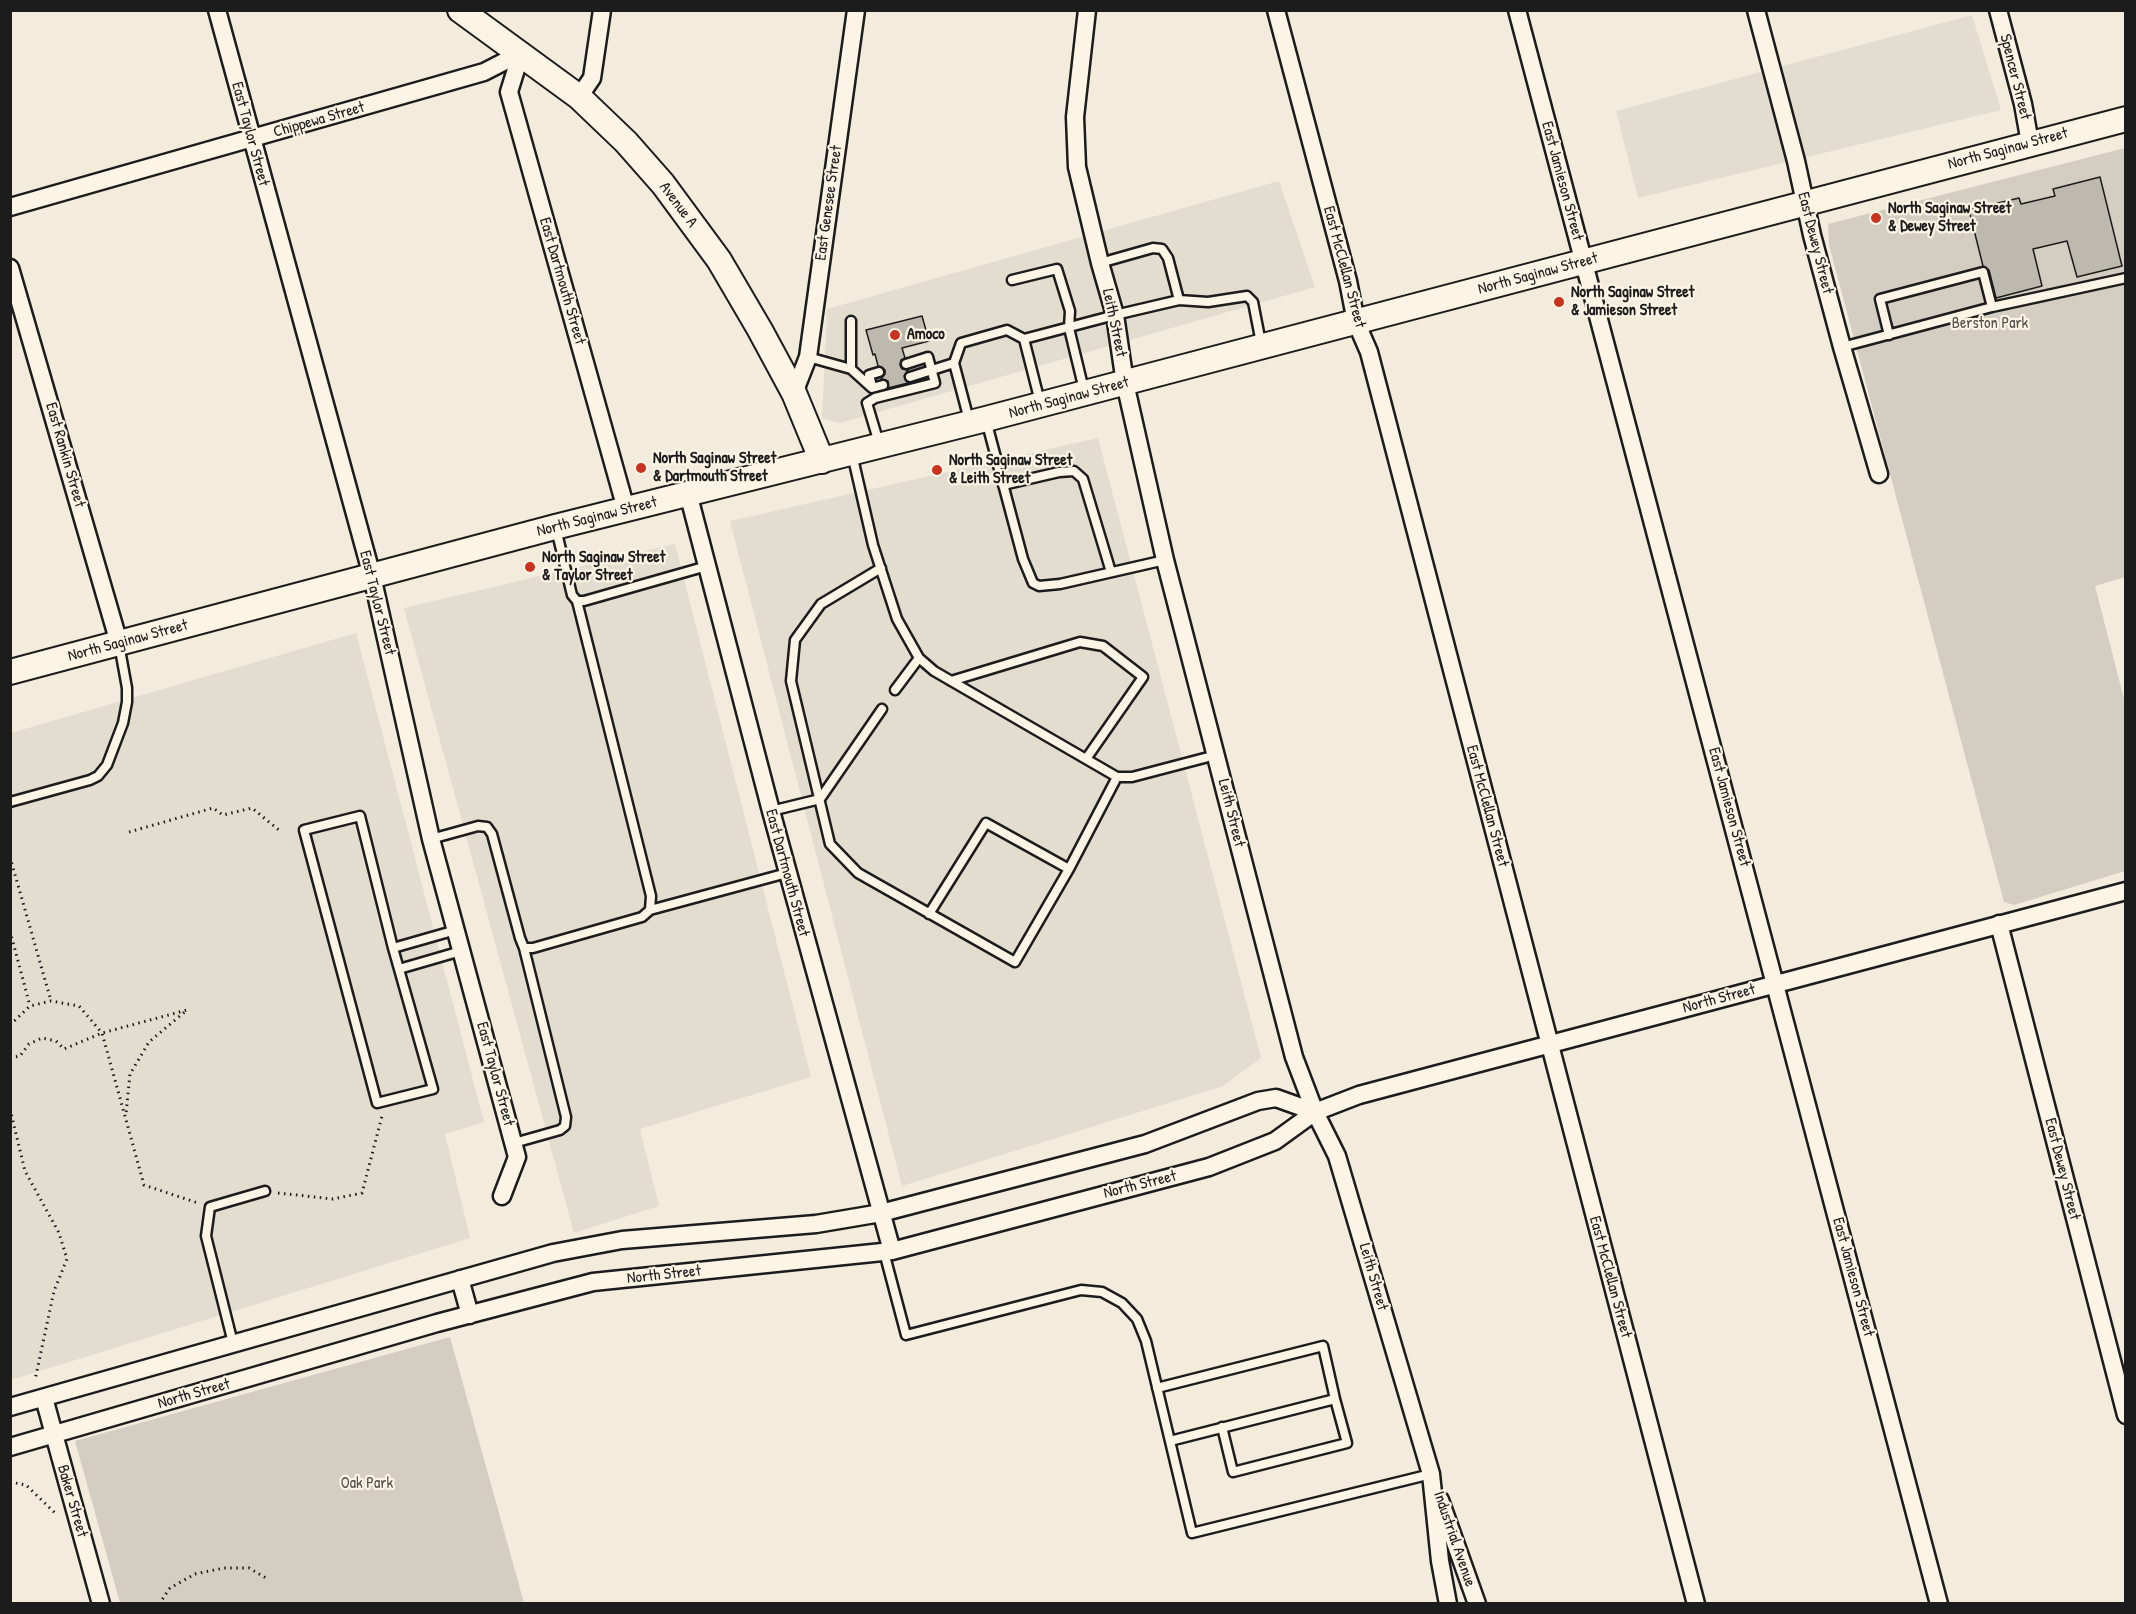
<!DOCTYPE html>
<style>
body{margin:0}
#map{position:relative;width:2136px;height:1614px;overflow:hidden;background:#f3ecdd;font-family:"Patrick Hand",sans-serif}
canvas{display:block}
.frame{position:absolute;inset:0;border:12px solid #1c1c1c;pointer-events:none}
</style>
<div id="map">
<canvas width="2136" height="1614"></canvas>
<div class="frame"></div>
</div>
<script>
const g = document.querySelector('canvas').getContext('2d');
g.lineJoin = 'round';
function paint(path, color) { g.fillStyle = color; g.fill(path, 'evenodd'); }
const poly = rows => new Path2D(rows.map(r => 'M' + r).join(''));
function stroke(path, color, width, dash) { g.strokeStyle = color; g.lineWidth = width; g.lineCap = dash ? 'butt' : 'round'; g.setLineDash(dash || []); g.stroke(path); }
function write(font, color, halo, rows, align = 'center') {
  g.font = font + ' "Patrick Hand",sans-serif'; g.lineWidth = 4.5; g.setLineDash([]); g.textBaseline = 'middle'; g.strokeStyle = halo; g.fillStyle = color; for (const [text, x, y, turn = 0] of rows) {
    g.save(); g.translate(x, y); g.rotate((+turn || 0) * Math.PI / 180); g.textAlign = isNaN(turn) ? turn : align; if (halo) g.strokeText(text, 0, 0); g.fillText(text, 0, 0); g.restore();
  }
}
paint(poly([
 [1972,15,2001,110,1638,198,1616,111],
 [1279,181,1315,287,840,423,822,418,827,309],
 [1098,438,1261,1058,1223,1086,902,1186,730,521],
 [675,544,811,1077,640,1129,659,1206,574,1233,404,608],
 [356,633,484,1122,445,1134,470,1238,11,1380,11,733]
]), '#e3ddcf');
paint(poly([
 [2125,148,2125,577,2095,586,2125,703,2125,871,2014,905,2004,902,1829,245,1828,224],
 [450,1337,524,1603,120,1603,75,1441]
]), '#d3cec1');
const building = poly([
 [2100,177,2122,266,2077,277,2067,241,2033,249,2042,286,1996,298,1989,270,1983,266,1969,210,2019,198,2021,204,2055,196,2053,189,2100,177],
 [922,316,929,341,902,348,905,358,901,360,900,365,902,369,908,370,904,376,908,383,888,388,888,381,881,379,885,374,885,370,878,366,875,354,873,355,866,330,922,316]
]);
paint(building, '#beb9ae');
stroke(building, '#1c1c1c', 1.5);
const lane = poly([
 [1100,263,1153,248,1162,249,1168,258,1179,300],
 [1012,280,1057,269,1070,311,1069,328,1084,390],
 [1992,307,2126,278],
 [1842,347,1992,307,1983,272,1880,299,1889,335],
 [808,357,851,369,872,388,883,385],
 [954,363,961,343,1007,330,1024,339],
 [851,369,851,321],
 [910,377,954,363,969,420],
 [872,386,869,375,879,372],
 [1040,402,1024,339,1115,315,1179,300,1208,302,1247,296,1253,302,1261,343],
 [986,420,1023,559,1033,583,1039,586,1060,584,1165,560],
 [879,443,867,403,875,398,935,383,928,357,906,364],
 [852,454,873,545,897,619,919,658,934,671,1117,777,1132,777,1216,755],
 [1003,485,1059,472,1074,471,1083,479,1111,572],
 [881,568,821,604,795,640,791,681,830,844,858,873,1015,962,1069,869,1117,777],
 [577,601,584,601,707,566],
 [951,681,1080,642,1103,646,1143,677,1086,759],
 [895,690,919,658],
 [10,802,90,780,98,776,107,765,123,723,127,702,127,688,119,644],
 [771,811,820,799,882,709],
 [360,816,393,948,433,1089,377,1103,304,830,360,816],
 [431,839,478,826,487,827,492,834,520,938,524,948],
 [650,910,787,873],
 [929,914,986,823,1069,869],
 [393,948,456,930],
 [399,969,461,951],
 [514,1143,560,1130,565,1126,566,1117,524,948,533,948,642,917,650,910,651,896,577,601,572,595,556,529],
 [884,1252,906,1335,1081,1290,1102,1292,1122,1303,1137,1319,1146,1341,1192,1533,1431,1474],
 [233,1343,206,1236,210,1207,265,1191],
 [1157,1388,1323,1346,1335,1399,1170,1441],
 [1222,1427,1233,1472,1347,1443,1335,1399]
]);
const street = poly([
 [217,10,372,576,431,839,517,1157,502,1196],
 [1087,10,1075,117,1077,167,1100,263,1115,315,1125,383,1165,560,1294,1057,1315,1112,1337,1156,1431,1474,1440,1561,1448,1604],
 [1276,10,1348,281,1356,322,1369,352,1696,1604],
 [1517,10,1939,1604],
 [1756,10,1796,161,1812,235,1842,347,1879,474],
 [1998,10,2023,104,2030,143],
 [521,53,509,92,626,509],
 [579,97,592,78,602,10],
 [10,207,484,72,521,53],
 [10,268,119,643],
 [794,393,808,357,856,10],
 [688,493,771,811,892,1251],
 [1999,924,2126,1415],
 [460,1279,470,1315],
 [44,1398,101,1604],
 [10,1407,553,1253,622,1240,816,1224,881,1213,1145,1144,1258,1101,1276,1098,1315,1112],
 [10,1447,437,1323,593,1282,892,1251,1209,1167,1275,1141,1315,1112,1359,1095,2126,891],
 [1440,1500,1477,1604]
]);
const secondary = poly([
 [460,10,579,97,626,142,663,184,719,260,760,330,794,393,822,461],
 [10,672,555,527,986,419,2126,119]
]);
stroke(lane, '#1c1c1c', 13);
stroke(street, '#1c1c1c', 21);
stroke(secondary, '#1c1c1c', 28);
stroke(poly([
 [129,832,213,808,223,815,252,808,280,831],
 [10,857,51,1001],
 [10,931,30,1006],
 [10,1025,30,1006,51,1001,79,1006,102,1033,144,1185,198,1203],
 [10,1058,20,1056,29,1044,42,1038,56,1041,64,1049,102,1033,187,1010,149,1042,130,1074,126,1114],
 [10,1109,25,1171,59,1233,67,1259,54,1291,35,1380],
 [278,1193,333,1199,362,1193,382,1116],
 [10,1482,26,1485,55,1513],
 [159,1604,170,1588,195,1574,224,1568,249,1568,266,1578]
]), '#1c1c1c', 3, [1.5, 4.5]);
stroke(lane, '#fcf5e5', 8);
stroke(street, '#fcf5e5', 16);
stroke(secondary, '#fcf5e5', 24);
for (const [x, y, r, color] of [
 [1876,218,6,"#c8321e"],
 [1559,302,6,"#c8321e"],
 [895,335,6,"#c8321e"],
 [641,468,6,"#c8321e"],
 [937,470,6,"#c8321e"],
 [530,567,6,"#c8321e"]
]) { const dot = new Path2D(); dot.arc(x, y, r, 0, 2 * Math.PI); g.fillStyle = color; g.fill(dot); stroke(dot, '#fcf5e5', 2); }
write('16px', '#1c1c1c', '#fcf5e5', [
 ["Spencer Street",2015,77,76],
 ["Chippewa Street",319,120,-16],
 ["East Taylor Street",250,134,75],
 ["North Saginaw Street",2008,149,-15],
 ["East Jamieson Street",1562,181,75],
 ["East Genesee Street",829,203,-82],
 ["Avenue A",678,205,53],
 ["East Dewey Street",1815,243,76],
 ["East McClellan Street",1344,267,75],
 ["North Saginaw Street",1538,274,-15],
 ["East Dartmouth Street",562,281,74],
 ["Leith Street",1114,323,78],
 ["North Saginaw Street",1069,398,-15],
 ["East Rankin Street",65,455,74],
 ["North Saginaw Street",597,517,-14],
 ["East Taylor Street",377,603,76],
 ["North Saginaw Street",128,641,-15],
 ["East McClellan Street",1487,806,75],
 ["East Jamieson Street",1729,807,75],
 ["Leith Street",1231,813,76],
 ["East Dartmouth Street",787,873,75],
 ["North Street",1719,999,-15],
 ["East Taylor Street",495,1074,75],
 ["East Dewey Street",2062,1169,76],
 ["North Street",1140,1185,-14],
 ["North Street",664,1275,-6],
 ["Leith Street",1373,1277,74],
 ["East McClellan Street",1610,1277,75],
 ["East Jamieson Street",1853,1277,75],
 ["North Street",194,1394,-16],
 ["Baker Street",72,1501,74],
 ["Industrial Avenue",1454,1539,71]
]);
write('bold 16px', '#1c1c1c', '#fcf5e5', [
 ["North Saginaw Street",1888,209],
 ["& Dewey Street",1888,227],
 ["North Saginaw Street",1571,293],
 ["& Jamieson Street",1571,311],
 ["Amoco",907,335],
 ["North Saginaw Street",653,459],
 ["& Dartmouth Street",653,477],
 ["North Saginaw Street",949,461],
 ["& Leith Street",949,479],
 ["North Saginaw Street",542,558],
 ["& Taylor Street",542,576]
], 'left');
write('16px', '#53514e', '#fcf5e5', [
 ["Berston Park",1990,324],
 ["Oak Park",367,1484]
]);
</script>
